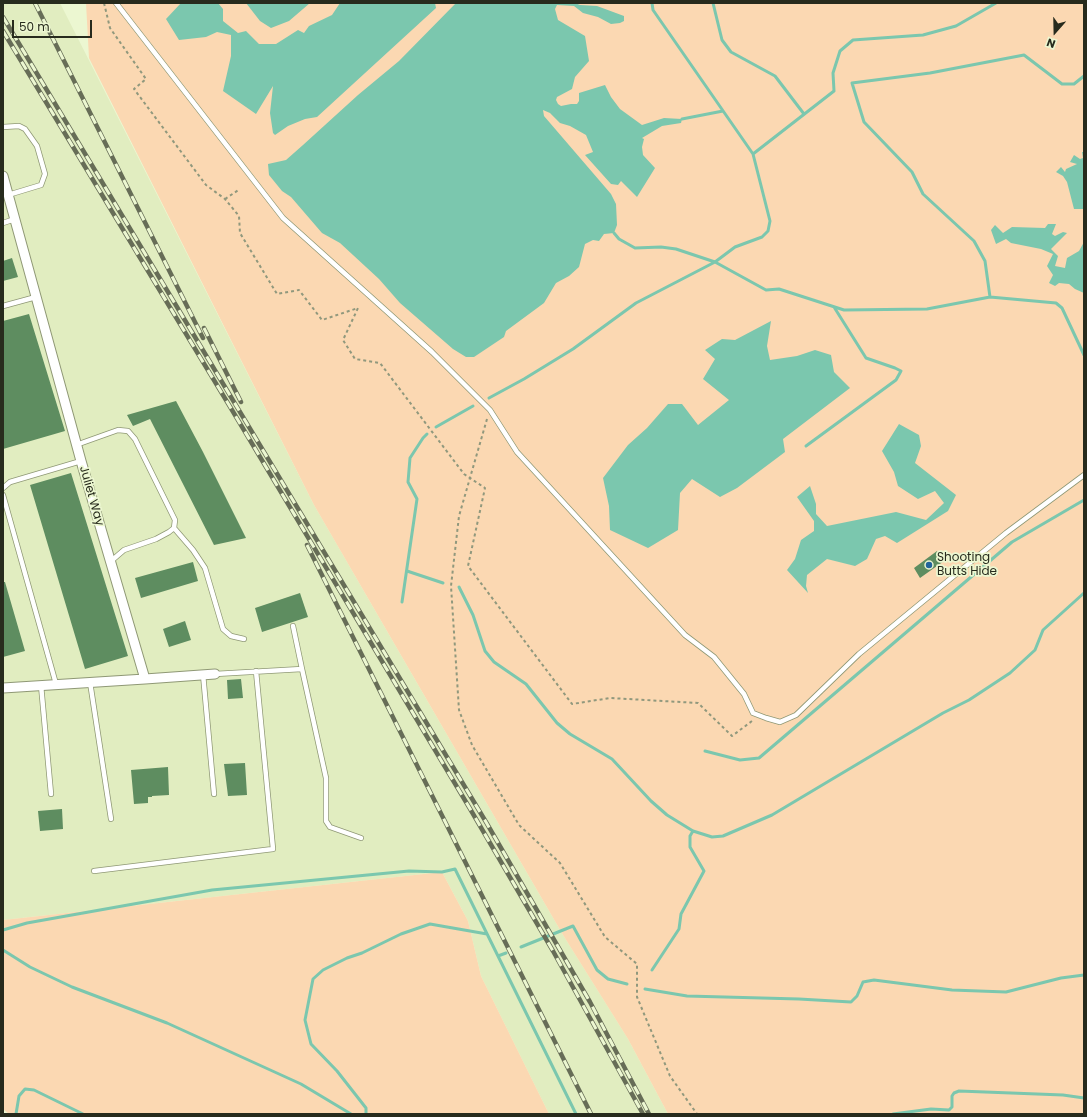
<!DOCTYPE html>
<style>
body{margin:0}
#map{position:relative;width:1087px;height:1117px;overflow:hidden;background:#ecf7d1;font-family:Poppins,sans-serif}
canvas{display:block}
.frame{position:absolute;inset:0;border:4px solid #272b1d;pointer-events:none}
.north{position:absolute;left:1035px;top:12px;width:40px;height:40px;-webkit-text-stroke:3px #ecf7d1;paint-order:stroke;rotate:200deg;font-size:11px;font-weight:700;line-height:16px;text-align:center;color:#272b1d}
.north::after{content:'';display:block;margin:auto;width:14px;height:18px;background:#272b1d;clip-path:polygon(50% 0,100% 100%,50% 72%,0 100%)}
.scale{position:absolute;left:12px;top:20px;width:80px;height:18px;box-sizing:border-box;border:2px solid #272b1d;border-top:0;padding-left:5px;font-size:12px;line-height:14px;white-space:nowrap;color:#272b1d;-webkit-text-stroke:3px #ecf7d1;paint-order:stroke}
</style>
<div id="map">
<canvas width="1087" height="1117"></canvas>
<div class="frame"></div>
<div class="north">N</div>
<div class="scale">50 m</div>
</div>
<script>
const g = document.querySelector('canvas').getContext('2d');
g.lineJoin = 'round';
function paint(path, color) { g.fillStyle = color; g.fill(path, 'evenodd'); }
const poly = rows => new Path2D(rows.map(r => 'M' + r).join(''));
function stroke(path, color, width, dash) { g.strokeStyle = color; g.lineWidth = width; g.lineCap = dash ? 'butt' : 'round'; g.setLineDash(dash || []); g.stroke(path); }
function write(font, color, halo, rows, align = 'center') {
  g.font = font + ' Poppins,sans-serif'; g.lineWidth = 3.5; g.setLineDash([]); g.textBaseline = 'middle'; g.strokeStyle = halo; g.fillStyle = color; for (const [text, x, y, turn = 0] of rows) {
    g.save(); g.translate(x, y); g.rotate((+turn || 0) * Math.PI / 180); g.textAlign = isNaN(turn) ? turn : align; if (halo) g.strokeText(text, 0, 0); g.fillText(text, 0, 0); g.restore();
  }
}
paint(poly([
 [3,3,60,3,314,505,563,935,628,1039,668,1114,549,1114,481,976,468,921,442,872,3,920]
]), '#e1edc0');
paint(poly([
 [86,3,1084,3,1084,1114,668,1114,628,1039,563,935,314,505,89,58],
 [442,872,468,921,481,976,549,1114,9,1114,3,1109,3,920]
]), '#fbd8b2');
paint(poly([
 [181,3,218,3,223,9,223,21,238,33,246,31,259,44,276,44,298,30,304,33,309,26,332,15,340,3,435,3,436,8,317,117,305,119,288,126,275,135,273,133,270,113,273,86,256,114,223,91,231,56,231,35,217,32,206,37,179,40,166,19],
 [246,3,263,4,310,3,289,21,271,28,260,21],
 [456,3,575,3,580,5,597,6,624,16,624,21,620,23,611,24,598,17,583,13,574,6,557,5,555,9,558,20,585,36,589,61,575,77,572,89,557,97,556,100,558,104,561,106,571,104,577,104,579,101,579,93,605,85,611,97,620,109,642,125,664,118,682,119,681,123,662,126,642,138,644,139,642,147,643,155,655,168,637,197,621,181,618,185,611,184,585,155,593,152,586,135,570,126,560,123,550,113,543,110,544,116,611,194,616,204,617,225,614,233,604,234,599,241,593,240,585,244,579,267,569,276,556,283,544,303,506,331,504,337,474,357,466,357,453,349,400,303,379,279,340,243,322,233,291,197,282,191,269,175,268,164,286,160,303,145,358,95,399,61],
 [1082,152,1084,152,1084,209,1074,209,1067,182,1063,176,1056,172,1061,167,1065,172,1066,169,1077,164,1070,162,1074,155,1080,159,1083,158],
 [1048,224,1056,224,1052,234,1055,236,1063,232,1067,233,1051,249,1058,256,1055,266,1065,268,1067,258,1079,251,1084,242,1084,293,1075,289,1069,284,1059,283,1055,286,1049,283,1053,275,1047,266,1053,254,1041,249,1011,243,1006,239,996,244,991,230,995,225,1003,233,1012,227,1045,228],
 [771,321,767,346,770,360,797,356,815,350,831,355,834,372,850,388,783,439,785,452,737,488,720,497,692,479,680,493,678,530,648,548,610,530,609,506,603,478,628,445,647,428,668,404,682,404,698,425,729,400,703,379,715,359,705,350,722,339,735,340],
 [899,424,919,435,921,446,915,463,956,495,948,511,897,543,885,536,876,539,867,559,855,566,827,559,807,575,806,586,808,593,787,570,795,559,801,540,814,531,814,521,797,497,810,486,816,504,816,514,827,526,896,512,926,520,944,503,935,491,918,499,898,486,894,472,882,451]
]), '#7bc7ae');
stroke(poly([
 [652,3,653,10,753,154],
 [713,3,722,40,731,52,775,76,804,114],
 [682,119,723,111],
 [614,233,619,239,635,248,661,247,676,249,715,262,766,290,779,289,844,310,927,309,990,297,1056,303,1062,308,1084,355],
 [990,297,985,261,974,241,923,194,912,172,864,122,852,83,930,73,1024,55,1062,84,1074,84,1084,76],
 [489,398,524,379,573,349,636,303,715,262,735,247,762,237,768,231,770,221,753,154,834,91,833,73,840,51,853,40,923,35,956,26,996,3],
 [436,427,473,406],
 [806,446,896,380,901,371,895,368,866,358,834,307],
 [407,571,443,583],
 [459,587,473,615,485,651,494,662,526,684,557,723,570,734,612,759,651,801,667,815,693,831,712,837,723,836,772,815,943,713,969,700,1010,673,1035,650,1043,630,1084,593],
 [402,602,417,499,408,482,410,458,423,438,427,434],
 [705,751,740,760,759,758,1012,542,1084,500],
 [3,930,27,923,212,890,409,871,442,872,455,869,576,1114],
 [521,947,573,926,597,970,608,979,627,984],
 [3,950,30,967,72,987,167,1023,301,1084,351,1114],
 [498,956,506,953],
 [652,970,679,929,681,914,704,871,690,847,690,836,693,831],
 [645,989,687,996,799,999,851,1002,857,996,863,982,874,980,952,990,1006,992,1061,978,1084,975],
 [16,1114,19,1096,25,1089,34,1090,83,1114],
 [366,1114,366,1108,337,1071,311,1044,305,1020,313,979,323,970,347,958,362,953,401,934,430,924,487,934],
 [893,1114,931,1109,949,1110,952,1107,952,1096,954,1093,959,1091,1063,1095,1084,1098]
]), '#7bc7ae', 3);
paint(poly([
 [12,258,18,277,3,281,3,261],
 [29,314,65,431,3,449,3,321],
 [176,401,203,452,246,538,214,545,150,419,133,426,127,415],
 [71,473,128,656,85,669,30,485],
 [937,551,944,561,920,578,914,568],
 [193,562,198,581,141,598,135,578],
 [3,582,5,582,25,651,3,657],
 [300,593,308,617,262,632,255,608],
 [185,621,191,640,169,647,163,629],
 [241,679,243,698,228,699,227,680],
 [245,763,247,795,228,796,224,764],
 [168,767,169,795,152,796,152,797,148,797,148,803,134,804,131,770],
 [62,809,63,829,40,831,38,811]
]), '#5e8d60');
const lane = poly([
 [116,3,283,218,432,352,490,410,517,452,685,635,714,657,744,694,753,713,766,718,780,722,796,715,859,654,1006,533,1084,475],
 [3,127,19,126,25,129,37,146,45,174,41,185,8,195],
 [3,223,15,219],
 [3,306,36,297],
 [76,445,118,430,128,431,135,439,175,520,174,528,169,532,156,539,124,550,110,562],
 [3,488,10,482,81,461],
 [3,495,56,684],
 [174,528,193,550,205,568,223,629,231,636,244,639],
 [302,669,326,778,326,821,330,827,361,838],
 [203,674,214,794],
 [215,674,302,669,293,626],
 [90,682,111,819],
 [41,685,51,794],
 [94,871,273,849,256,671]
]);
const street = poly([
 [3,176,81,461,145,679,3,688],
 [145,679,215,674]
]);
stroke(lane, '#8f9875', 6);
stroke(street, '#8f9875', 11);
stroke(poly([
 [104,3,110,28,146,79,134,89,206,185,225,199,239,216,240,233,277,294,299,290,322,320,358,308,343,340,355,359,380,363,464,474,485,488,468,566,572,704,610,698,698,703,732,736,752,721],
 [225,199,240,189],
 [487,419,459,516,451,586,459,710,472,745,519,825,560,863,605,937,637,964,637,997,670,1076,697,1114]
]), '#90987d', 2, [3, 3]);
stroke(lane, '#fff', 4.5);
stroke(street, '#fff', 9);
const rail = poly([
 [35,3,203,338],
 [3,17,486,822,590,1002,649,1114],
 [3,31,229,405,469,807,553,951,643,1114],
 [204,328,241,402],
 [307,545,591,1114]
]);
stroke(rail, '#676d57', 4.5);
stroke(rail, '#ecf7d1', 3, [9]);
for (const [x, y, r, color] of [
 [929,565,4,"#23649a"]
]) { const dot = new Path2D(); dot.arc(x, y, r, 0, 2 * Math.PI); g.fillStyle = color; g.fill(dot); stroke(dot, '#ecf7d1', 1.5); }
write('12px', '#272b1d', '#ecf7d1', [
 ["Juliet Way",91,496,74]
]);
write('12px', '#272b1d', '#ecf7d1', [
 ["Shooting",937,558],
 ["Butts Hide",937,572]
], 'left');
</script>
